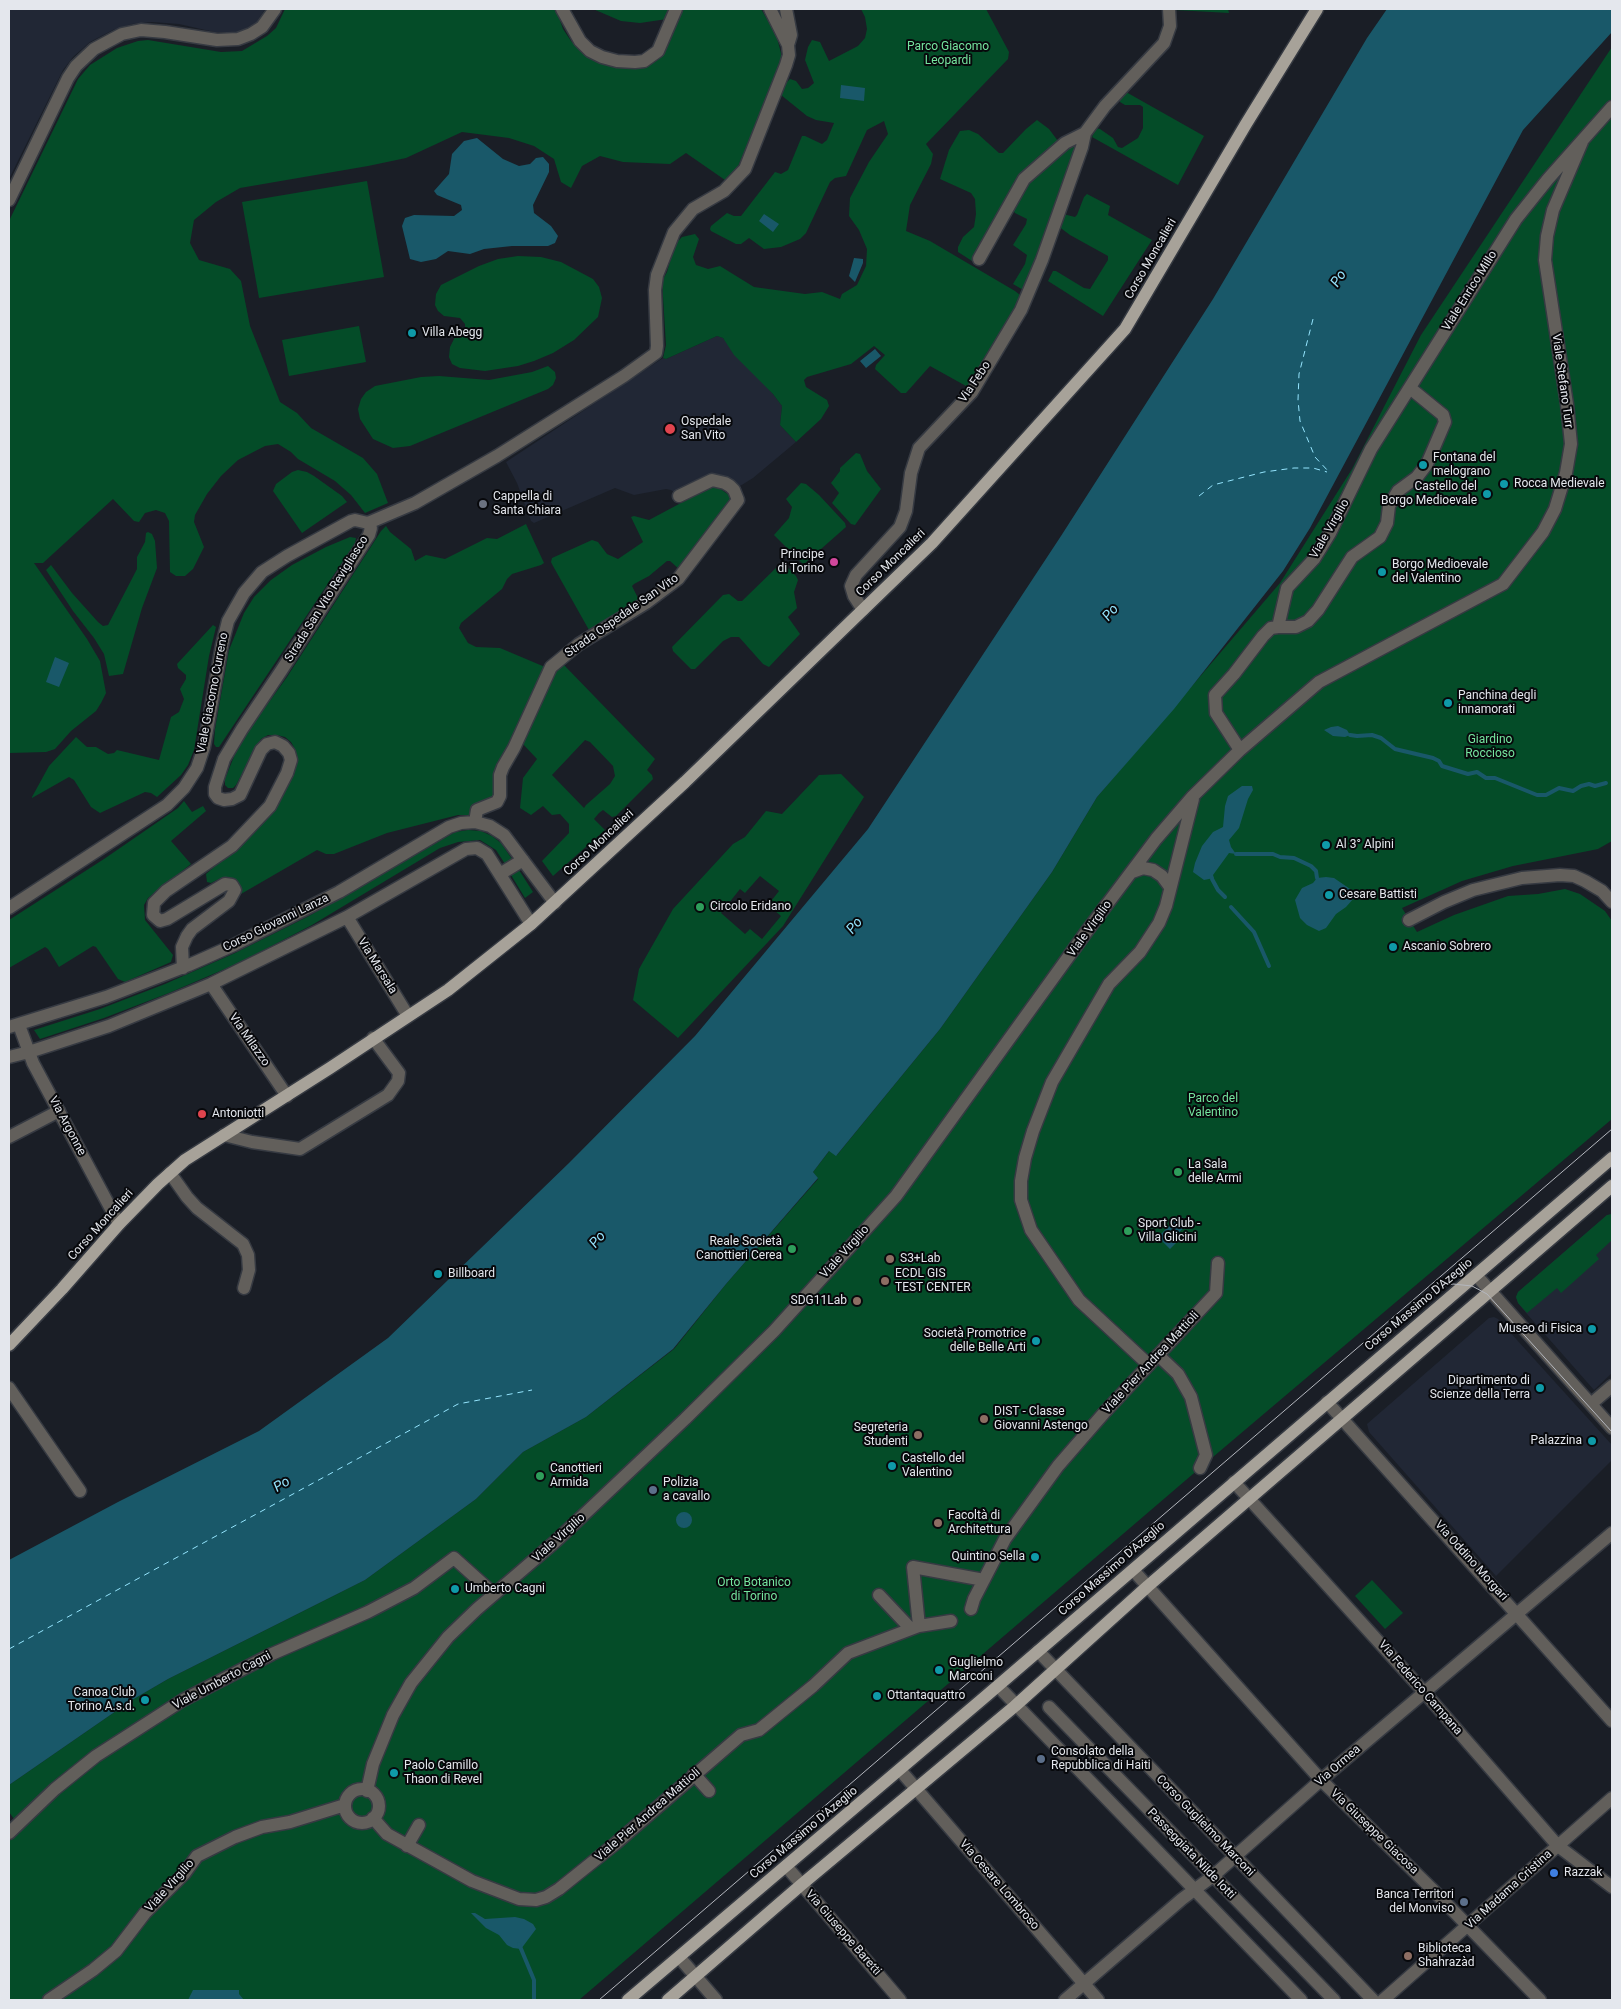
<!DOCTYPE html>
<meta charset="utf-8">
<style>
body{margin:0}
#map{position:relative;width:1621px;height:2009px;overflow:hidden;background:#1a1e26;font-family:Roboto,sans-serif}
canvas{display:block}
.frame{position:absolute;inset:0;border:10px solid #e4e7ed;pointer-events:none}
</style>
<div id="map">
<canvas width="1621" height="2009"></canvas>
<div class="frame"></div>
</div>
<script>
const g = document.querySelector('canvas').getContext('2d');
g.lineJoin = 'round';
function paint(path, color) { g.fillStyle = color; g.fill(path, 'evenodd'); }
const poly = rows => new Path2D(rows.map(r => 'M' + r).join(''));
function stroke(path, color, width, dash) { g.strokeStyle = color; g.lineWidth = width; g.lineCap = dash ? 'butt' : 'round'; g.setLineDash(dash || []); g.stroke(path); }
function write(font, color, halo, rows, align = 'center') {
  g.font = font + ' Roboto,sans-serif'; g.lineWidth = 4; g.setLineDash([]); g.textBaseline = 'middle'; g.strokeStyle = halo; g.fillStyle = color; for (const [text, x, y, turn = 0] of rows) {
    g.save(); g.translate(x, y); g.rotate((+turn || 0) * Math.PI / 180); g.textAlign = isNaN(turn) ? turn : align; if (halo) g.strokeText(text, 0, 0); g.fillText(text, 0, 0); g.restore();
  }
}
paint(poly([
 [9,9,265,9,257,22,240,32,214,32,179,24,152,22,132,24,113,30,90,42,73,57,63,70,9,179],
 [717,336,723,338,773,394,782,406,780,425,796,442,753,478,740,486,723,476,675,493,671,490,666,489,634,495,615,488,534,523,531,521,517,483,506,462,663,358,666,359],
 [1612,1214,1612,1373,1594,1390,1527,1314,1518,1303,1516,1297,1518,1292,1607,1215],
 [1494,1317,1498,1319,1612,1445,1612,1460,1496,1576,1369,1432,1367,1424,1489,1318]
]), '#212735');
paint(poly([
 [285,9,556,9,563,29,571,41,584,54,601,63,622,68,640,67,661,55,669,44,682,9,761,9,776,34,781,53,781,60,779,71,736,171,725,180,686,153,670,164,623,162,600,156,582,166,571,188,561,182,554,159,534,146,509,138,462,132,406,158,368,166,240,188,216,202,194,220,190,243,199,260,230,269,241,281,250,326,280,402,297,413,311,428,363,458,377,474,388,503,365,513,351,495,335,481,298,459,291,452,278,444,265,446,238,460,221,476,207,494,195,515,194,522,204,547,193,569,185,576,176,576,170,572,169,521,165,513,156,510,145,513,139,522,134,521,113,499,43,563,34,563,87,639,100,661,106,693,101,703,96,711,71,731,55,749,46,752,9,753,9,221,78,79,90,65,117,48,138,41,148,40,221,52,242,51,267,36,276,28],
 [593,9,671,9,667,19,640,23,621,21],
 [861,9,986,9,1009,52,1008,59,926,144,933,154,931,164,910,205,906,231,930,241,1015,291,1020,295,1021,298,969,385,966,386,930,366,906,393,901,393,875,369,876,365,885,355,874,346,851,364,807,377,804,380,806,387,827,400,829,406,821,419,796,442,780,425,782,406,773,394,734,355,723,338,717,336,666,359,663,358,666,345,662,281,667,272,675,244,682,237,695,234,699,239,693,257,696,265,708,269,720,266,754,287,805,294,822,292,840,299,842,294,857,285,866,266,867,249,859,230,849,216,850,198,869,162,888,134,884,121,867,130,846,176,835,178,830,182,806,233,800,239,781,247,764,249,749,238,741,244,736,244,711,231,710,229,711,226,727,213,734,216,741,216,775,172,781,174,788,170,802,136,805,136,822,144,827,140,834,123,816,120,807,116,781,95,786,83,790,79,796,81,802,89,808,88,814,83,805,60,808,47,812,40,820,42,829,61,858,46,865,38,867,29,865,17],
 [1174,9,1228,9,1229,13,1175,10],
 [1612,47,1612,841,1598,849,1513,866,1462,881,1402,908,1417,932,1454,915,1508,896,1538,894,1565,889,1580,894,1605,911,1612,921,1612,1119,1200,1468,579,2000,9,2000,9,1824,14,1819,9,1812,9,1785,132,1700,168,1679,365,1580,476,1499,523,1452,586,1417,674,1349,726,1284,818,1179,813,1172,830,1150,837,1155,940,1029,1052,872,1097,797,1280,583,1352,469,1421,335],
 [1126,92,1204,136,1178,185,1092,137,1096,128,1100,129,1113,138,1118,147,1122,148,1138,138,1143,128,1143,107,1140,105,1125,105,1120,102,1119,99],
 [1037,120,1049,129,1058,141,972,261,958,252,958,247,963,237,974,227,976,214,975,199,971,193,940,179,949,150,960,131,969,130,978,134,999,153,1003,153,1026,129],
 [1074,143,1077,144,1025,291,1013,284,1025,264,1027,255,1013,245,1026,224,1027,219,1015,213,1012,209,1029,181],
 [367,181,384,277,259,298,242,202],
 [1087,194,1110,206,1108,215,1152,240,1103,316,1048,281,1053,271,1056,271,1084,288,1090,289,1108,260,1108,256,1070,235,1058,226,1063,214,1075,217,1077,215,1084,197],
 [518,256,541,257,561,262,593,279,599,287,602,298,598,317,574,340,553,353,534,361,518,366,485,371,460,368,452,364,449,357,450,347,455,337,462,335,465,331,465,324,460,318,444,316,438,311,435,305,436,294,441,285,479,266,498,259],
 [359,326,366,362,289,376,282,340],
 [548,366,555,372,556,378,553,385,548,389,410,446,393,448,373,439,360,419,358,409,361,399,366,392,375,386,421,377,439,376,489,380,532,372],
 [856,453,860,454,867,471,881,489,855,525,851,524,832,503,839,493,831,483,840,471,840,468],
 [298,470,307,472,314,476,342,496,347,502,302,533,273,491,276,484,292,472],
 [801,483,806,484,819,495,845,523,846,527,804,564,802,563,774,535,789,518,792,507,786,499],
 [711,487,719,488,729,495,731,500,679,569,670,561,667,561,649,576,634,584,632,586,638,598,637,602,592,631,589,630,553,566,551,562,552,558,592,540,598,542,607,554,618,559,643,542,631,517,634,516,649,520],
 [526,524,544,563,541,565,512,574,507,579,502,589,461,623,459,628,468,643,476,647,500,648,545,667,493,797,473,805,469,815,458,815,387,833,334,854,326,854,317,850,241,894,241,889,228,878,221,878,211,883,207,882,206,874,243,842,274,810,294,775,297,761,295,749,291,742,285,737,277,735,268,735,261,739,236,785,233,788,228,788,225,785,225,779,235,754,246,734,287,677,381,531,386,526,390,532,411,549,415,561,426,555,445,559,487,538,497,539],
 [148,532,152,534,155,541,157,568,142,608,123,674,109,676,104,654,94,638,73,611,46,570,51,565,72,593,98,622,103,626,108,625,137,569,137,557,145,542,146,533],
 [350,537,356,538,355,543,219,747,216,747,214,744,215,729,229,650,244,613,254,597,271,580,292,565,326,547],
 [783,563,796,576,798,580,794,592,797,608,788,617,800,634,769,667,763,664,739,637,731,637,723,641,695,669,691,669,673,651,672,647,723,595,729,594,738,601,742,601,778,566],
 [213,625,216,627,209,656,194,750,188,765,181,775,157,797,151,793,145,792,100,813,91,807,74,780,69,777,32,798,32,797,49,766,76,737,87,747,96,747,108,754,114,753,117,750,159,760,171,717,179,712,184,699,180,689,186,679,186,675,178,668,177,664],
 [564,665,655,759,647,770,652,775,653,779,616,816,612,817,603,810,599,813,594,819,605,830,553,876,542,861,569,833,569,824,560,814,552,815,543,806,531,815,520,808,523,778,537,759,522,743,549,686,552,675,559,666],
 [585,740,590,742,613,766,615,776,610,784,586,805,584,808,552,775],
 [841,774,864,797,783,926,678,1038,633,1000,639,969,673,909,733,844,745,837,766,811,782,814,819,775],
 [760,876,779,891,768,905,781,916,762,939,750,929,745,934,721,913,740,889,745,893],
 [184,801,192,812,203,806,206,811,171,841,191,864,148,898,144,905,145,920,173,955,171,962,125,982,118,979,96,947,93,946,59,967,48,949,45,947,9,968,9,920,104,859,178,808],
 [468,830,481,831,492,836,501,843,512,859,505,864,496,850,480,840,458,842,440,848,312,925,239,963,169,993,104,1018,40,1039,34,1030,100,1009,165,984,235,953,309,916,455,832],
 [519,870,533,892,525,898,511,875],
 [1612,1214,1612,1240,1596,1255,1599,1259,1561,1293,1557,1288,1527,1313,1518,1303,1516,1297,1518,1292,1607,1215],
 [1372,1580,1403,1613,1385,1629,1355,1596]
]), '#044c28');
paint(poly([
 [1387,9,1612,9,1612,32,1523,130,1310,528,1283,571,1174,709,1097,797,1052,872,940,1029,836,1156,829,1151,813,1172,818,1178,726,1284,673,1349,586,1417,523,1452,476,1499,365,1580,168,1679,132,1700,9,1785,9,1560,118,1502,259,1431,388,1338,569,1163,695,1036,868,829,1061,536,1213,299,1367,38],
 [841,85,865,88,864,101,840,98],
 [477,138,503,159,519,166,530,164,536,158,543,157,549,164,549,172,533,205,534,213,551,226,558,236,555,243,548,246,512,246,484,249,470,254,448,251,436,259,421,262,410,259,402,226,405,218,414,215,454,216,462,210,461,205,437,195,434,191,449,174,452,154,464,141],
 [764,214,779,224,773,232,759,221],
 [854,258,863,259,863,263,855,282,849,276],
 [875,349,881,356,866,368,860,361],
 [55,657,69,663,59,687,46,682],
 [1338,726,1347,730,1350,735,1345,737,1333,736,1324,730,1331,727],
 [1242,786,1252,786,1253,790,1248,799,1239,828,1229,840,1231,847,1236,854,1229,853,1213,875,1214,878,1204,880,1193,872,1195,863,1202,846,1213,832,1223,827,1225,806,1228,796],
 [1326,877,1334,878,1353,891,1354,898,1346,907,1336,914,1326,928,1319,931,1307,925,1300,918,1295,900,1302,888,1313,883,1317,878],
 [1180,1215,1188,1224,1174,1237,1178,1241,1170,1249,1158,1237],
 '676 1520a8 8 0 1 1 16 0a8 8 0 1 1-16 0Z',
 [471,1913,475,1913,485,1919,515,1917,524,1919,533,1924,536,1929,521,1949,513,1948,507,1945,499,1935,486,1928],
 [193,1990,239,1990,239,1994,244,2000,188,2000]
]), '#195869');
stroke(poly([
 [1350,735,1357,736,1372,735,1381,738,1395,749,1433,758,1439,761,1442,766,1468,774,1477,772,1486,778,1495,778,1537,795,1546,795,1559,788,1573,791,1581,786,1589,784,1595,786,1606,783],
 [1236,854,1273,854,1280,857,1294,858,1311,866,1316,871,1317,878],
 [1212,879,1218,890,1225,897],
 [1231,907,1254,932,1269,966],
 [519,1944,534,1980,534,1999]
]), '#195869', 4);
stroke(poly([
 [1313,319,1299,374,1298,400,1300,421,1315,457,1329,472],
 [1199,496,1213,485,1264,472,1294,468,1313,468,1327,472],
 [9,1649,458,1404,532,1390]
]), '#95e5fe', 1, [6, 5]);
const minor = poly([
 [562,9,580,41,590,51,602,57,617,61,635,62,644,61,658,51,676,9],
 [786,9,791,35,788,45],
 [9,200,68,78,76,66,94,49,122,34,141,30,165,32,217,40,238,39,251,34,262,27,275,9],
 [979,259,1024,179,1065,143,1085,133],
 [368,523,415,503,497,456,624,376,656,353,657,346,655,290,657,275,674,232,693,209,724,191,745,169,786,65,789,55,788,45,770,9],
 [863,610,854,596,851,586,856,575,900,527,906,511,911,473,919,448,972,392,1021,310,1042,260,1082,147,1085,133,1105,106,1164,43,1170,26,1169,9],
 [1278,627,1296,627,1308,621,1318,610,1352,557,1380,537,1387,523,1389,506,1398,491,1417,477,1427,464,1445,422,1443,415,1410,388],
 [1240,750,1216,713,1215,695,1234,674,1263,636,1271,628,1278,627,1287,588,1314,559,1330,533,1371,449,1516,219,1548,179,1612,107],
 [475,822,477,810,497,802,500,796,500,775,503,767,514,748,551,667,579,644,646,603,678,579,738,500,734,490,730,486,725,483,712,480,679,496],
 [1132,872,1143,868,1153,870,1162,876,1170,887],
 [500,874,523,860],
 [9,908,167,805,184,788,197,768,204,747,222,645,228,621,244,593,262,572,287,556,351,521,355,520,368,523],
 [347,917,408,1016],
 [1409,920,1444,902,1473,890,1522,878,1560,875,1574,876,1585,881,1602,891,1612,902],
 [183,968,182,947,187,936,192,929,229,901,235,890,232,885,225,884,167,919,160,921,153,915,154,903,166,891,232,846,270,806,287,773,291,760,289,753,283,746,275,742,267,744,261,750,240,795,232,799,224,800,218,798,215,794,215,787,224,759,242,729,281,671,369,535,371,528,368,523],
 [211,984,287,1096],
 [19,1025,33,1063,119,1224],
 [9,1027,106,997,189,965,234,945,339,892,449,827,461,823,475,822,490,826,504,835,555,903],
 [9,1057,29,1052,109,1026,211,984,347,917,466,849,477,848,487,854,531,924],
 [224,1135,252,1142,300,1149,388,1095,398,1081,399,1073,373,1038],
 [9,1137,59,1111],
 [170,1173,187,1197,197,1208,243,1244,248,1255,249,1270,244,1288],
 [1476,1275,1612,1428],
 [1158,1355,1178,1374,1191,1397,1206,1455,1200,1468],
 [1149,1365,1079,1300,1031,1230,1021,1200,1021,1181,1025,1158,1033,1131,1052,1082,1109,984,1140,952,1159,923,1166,906,1193,799],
 [9,1388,80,1491],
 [1327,1402,1612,1721],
 [1591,1404,1612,1386],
 [1234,1482,1424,1692,1558,1846,1612,1887],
 [1133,1570,1321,1780,1432,1889,1540,2000],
 [879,1595,911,1629],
 [971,1609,974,1599,1005,1539,1058,1466,1104,1413,1216,1293,1218,1263],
 [919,1626,913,1567,984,1580],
 [1038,1651,1373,2000],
 [998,1686,1301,2000],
 [1049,1707,1334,2000],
 [900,1770,1098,2000],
 [694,1774,709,1791],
 '345 1806a17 17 0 1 1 34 0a17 17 0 1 1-34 0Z',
 [367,1791,373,1764,393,1715,411,1683,448,1637,477,1609,556,1541,685,1419,774,1331,896,1196,1087,931,1156,839,1193,796,1240,750,1319,682,1503,584,1543,532,1555,509,1566,473,1571,444,1567,404,1545,260,1547,236,1553,210,1582,142],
 [373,1818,387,1834,472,1881,519,1899,536,1900,546,1897,559,1889,615,1844,741,1735,759,1730,813,1686,848,1653,919,1626,951,1621],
 [9,1833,55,1789,96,1756,183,1700,272,1654,368,1612,414,1588,454,1558,494,1594],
 [407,1846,419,1825],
 [786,1866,900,2000],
 [679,1957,716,2000],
 [49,2000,93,1970,116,1951,145,1913,184,1874,197,1856,235,1837,262,1827,290,1822,345,1805],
 [1065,2000,1182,1899,1213,1876,1321,1780,1612,1533],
 [1383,2000,1612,1798]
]);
const major = poly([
 [9,1345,62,1289,119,1224,158,1184,185,1160,330,1068,448,990,531,924,685,782,932,543,1125,329,1246,124,1317,9],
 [628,2000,986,1696,1612,1158],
 [668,2000,801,1885,1015,1706,1148,1586,1612,1186]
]);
stroke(minor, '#363a42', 15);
stroke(major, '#363a42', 15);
stroke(minor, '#625f5b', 12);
stroke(major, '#a7a299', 12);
stroke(poly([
 [1429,1294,1440,1287,1453,1284,1472,1286,1487,1294,1612,1432],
 [599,2000,1612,1129]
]), '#b4b7be', 1);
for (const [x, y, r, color] of [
 [412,333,5,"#0f9aa8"],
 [670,429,6,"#e0444e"],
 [1423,465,5,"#0f9aa8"],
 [1504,484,5,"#0f9aa8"],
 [1487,494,5,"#0f9aa8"],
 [483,504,5,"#6b7280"],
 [834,562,5,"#d1479c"],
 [1382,572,5,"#0f9aa8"],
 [1448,703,5,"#0f9aa8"],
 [1326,845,5,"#0f9aa8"],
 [1329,895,5,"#0f9aa8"],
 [700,907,5,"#2e9e5b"],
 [1393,947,5,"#0f9aa8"],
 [202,1114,5,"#e0444e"],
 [1178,1172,5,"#2e9e5b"],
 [1128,1231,5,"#2e9e5b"],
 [792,1249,5,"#2e9e5b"],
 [890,1259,5,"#8d6e63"],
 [438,1274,5,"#0f9aa8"],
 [885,1281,5,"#8d6e63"],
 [857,1301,5,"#8d6e63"],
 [1592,1329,5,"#0f9aa8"],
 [1036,1341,5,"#0f9aa8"],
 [1540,1388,5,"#0f9aa8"],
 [984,1419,5,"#8d6e63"],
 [918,1435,5,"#8d6e63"],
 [1592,1441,5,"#0f9aa8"],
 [892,1466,5,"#0f9aa8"],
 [540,1476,5,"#2e9e5b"],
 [653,1490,5,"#5c6f8a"],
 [938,1523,5,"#8d6e63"],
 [1035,1557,5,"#0f9aa8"],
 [455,1589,5,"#0f9aa8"],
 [939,1670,5,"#0f9aa8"],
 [877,1696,5,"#0f9aa8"],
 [145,1700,5,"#0f9aa8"],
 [1041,1759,5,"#5c6f8a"],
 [394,1773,5,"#0f9aa8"],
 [1554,1873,5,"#3f7fe0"],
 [1464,1902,5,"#5c6f8a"],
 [1408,1956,5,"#8d6e63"]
]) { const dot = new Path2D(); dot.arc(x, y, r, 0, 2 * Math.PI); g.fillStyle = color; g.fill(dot); stroke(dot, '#07080b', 2); }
write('12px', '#75e59f', '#07080b', [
 ["Parco Giacomo",948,47],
 ["Leopardi",948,61],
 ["Giardino",1490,740],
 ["Roccioso",1490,754],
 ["Parco del",1213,1099],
 ["Valentino",1213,1113],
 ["Orto Botanico",754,1583],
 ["di Torino",754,1597]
]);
write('12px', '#e4e7ed', '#07080b', [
 ["Corso Moncalieri",1151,259,-60],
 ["Viale Enrico Millo",1470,291,-58],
 ["Viale Stefano Turr",1562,381,82],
 ["Via Febo",975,382,-56],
 ["Viale Virgilio",1330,529,-60],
 ["Corso Moncalieri",891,563,-44],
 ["Strada San Vito Revigliasco",327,599,-58],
 ["Strada Ospedale San Vito",622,616,-35],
 ["Viale Giacomo Curreno",213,693,-79],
 ["Corso Moncalieri",599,843,-43],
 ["Corso Giovanni Lanza",276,923,-26],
 ["Viale Virgilio",1090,929,-54],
 ["Via Marsala",377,966,58],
 ["Via Milazzo",249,1040,55],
 ["Via Argonne",67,1126,62],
 ["Corso Moncalieri",101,1225,-48],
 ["Viale Virgilio",845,1252,-48],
 ["Corso Massimo D'Azeglio",1419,1305,-40],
 ["Viale Pier Andrea Mattioli",1151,1363,-47],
 ["Viale Virgilio",559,1538,-42],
 ["Via Oddino Morgari",1471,1561,48],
 ["Corso Massimo D'Azeglio",1112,1569,-41],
 ["Viale Umberto Cagni",222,1681,-28],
 ["Via Federico Campana",1420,1688,49],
 ["Via Ormea",1338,1766,-41],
 ["Viale Pier Andrea Mattioli",648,1815,-41],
 ["Corso Guglielmo Marconi",1205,1826,46],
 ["Via Giuseppe Giacosa",1374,1832,44],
 ["Corso Massimo D'Azeglio",804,1833,-40],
 ["Passeggiata Nilde Iotti",1191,1854,46],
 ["Via Cesare Lombroso",999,1885,49],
 ["Viale Virgilio",170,1886,-48],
 ["Via Madama Cristina",1509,1890,-42],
 ["Via Giuseppe Baretti",843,1933,49]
]);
write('12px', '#e4e7ed', '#07080b', [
 ["Villa Abegg",422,333],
 ["Ospedale",681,422],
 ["San Vito",681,436],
 ["Fontana del",1433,458],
 ["melograno",1433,472],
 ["Rocca Medievale",1514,484],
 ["Castello del",1477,487,"right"],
 ["Borgo Medioevale",1477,501,"right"],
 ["Cappella di",493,497],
 ["Santa Chiara",493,511],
 ["Principe",824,555,"right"],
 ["di Torino",824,569,"right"],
 ["Borgo Medioevale",1392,565],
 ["del Valentino",1392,579],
 ["Panchina degli",1458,696],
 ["innamorati",1458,710],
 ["Al 3° Alpini",1336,845],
 ["Cesare Battisti",1339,895],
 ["Circolo Eridano",710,907],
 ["Ascanio Sobrero",1403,947],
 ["Antoniotti",212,1114],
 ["La Sala",1188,1165],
 ["delle Armi",1188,1179],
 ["Sport Club -",1138,1224],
 ["Villa Glicini",1138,1238],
 ["Reale Società",782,1242,"right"],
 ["Canottieri Cerea",782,1256,"right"],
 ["S3+Lab",900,1259],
 ["Billboard",448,1274],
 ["ECDL GIS",895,1274],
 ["TEST CENTER",895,1288],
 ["SDG11Lab",847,1301,"right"],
 ["Museo di Fisica",1582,1329,"right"],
 ["Società Promotrice",1026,1334,"right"],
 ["delle Belle Arti",1026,1348,"right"],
 ["Dipartimento di",1530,1381,"right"],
 ["Scienze della Terra",1530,1395,"right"],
 ["DIST - Classe",994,1412],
 ["Giovanni Astengo",994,1426],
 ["Segreteria",908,1428,"right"],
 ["Studenti",908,1442,"right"],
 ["Palazzina",1582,1441,"right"],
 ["Castello del",902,1459],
 ["Valentino",902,1473],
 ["Canottieri",550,1469],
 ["Armida",550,1483],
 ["Polizia",663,1483],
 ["a cavallo",663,1497],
 ["Facoltà di",948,1516],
 ["Architettura",948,1530],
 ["Quintino Sella",1025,1557,"right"],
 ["Umberto Cagni",465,1589],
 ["Guglielmo",949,1663],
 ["Marconi",949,1677],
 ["Canoa Club",135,1693,"right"],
 ["Torino A.s.d.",135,1707,"right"],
 ["Ottantaquattro",887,1696],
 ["Consolato della",1051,1752],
 ["Repubblica di Haiti",1051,1766],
 ["Paolo Camillo",404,1766],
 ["Thaon di Revel",404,1780],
 ["Razzak",1564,1873],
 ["Banca Territori",1454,1895,"right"],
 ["del Monviso",1454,1909,"right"],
 ["Biblioteca",1418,1949],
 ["Shahrazàd",1418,1963]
], 'left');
write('italic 14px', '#95e5fe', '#07080b', [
 ["Po",1339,279,-57],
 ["Po",1111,613,-51],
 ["Po",855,926,-51],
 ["Po",598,1240,-51],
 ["Po",282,1485,-32]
]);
</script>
